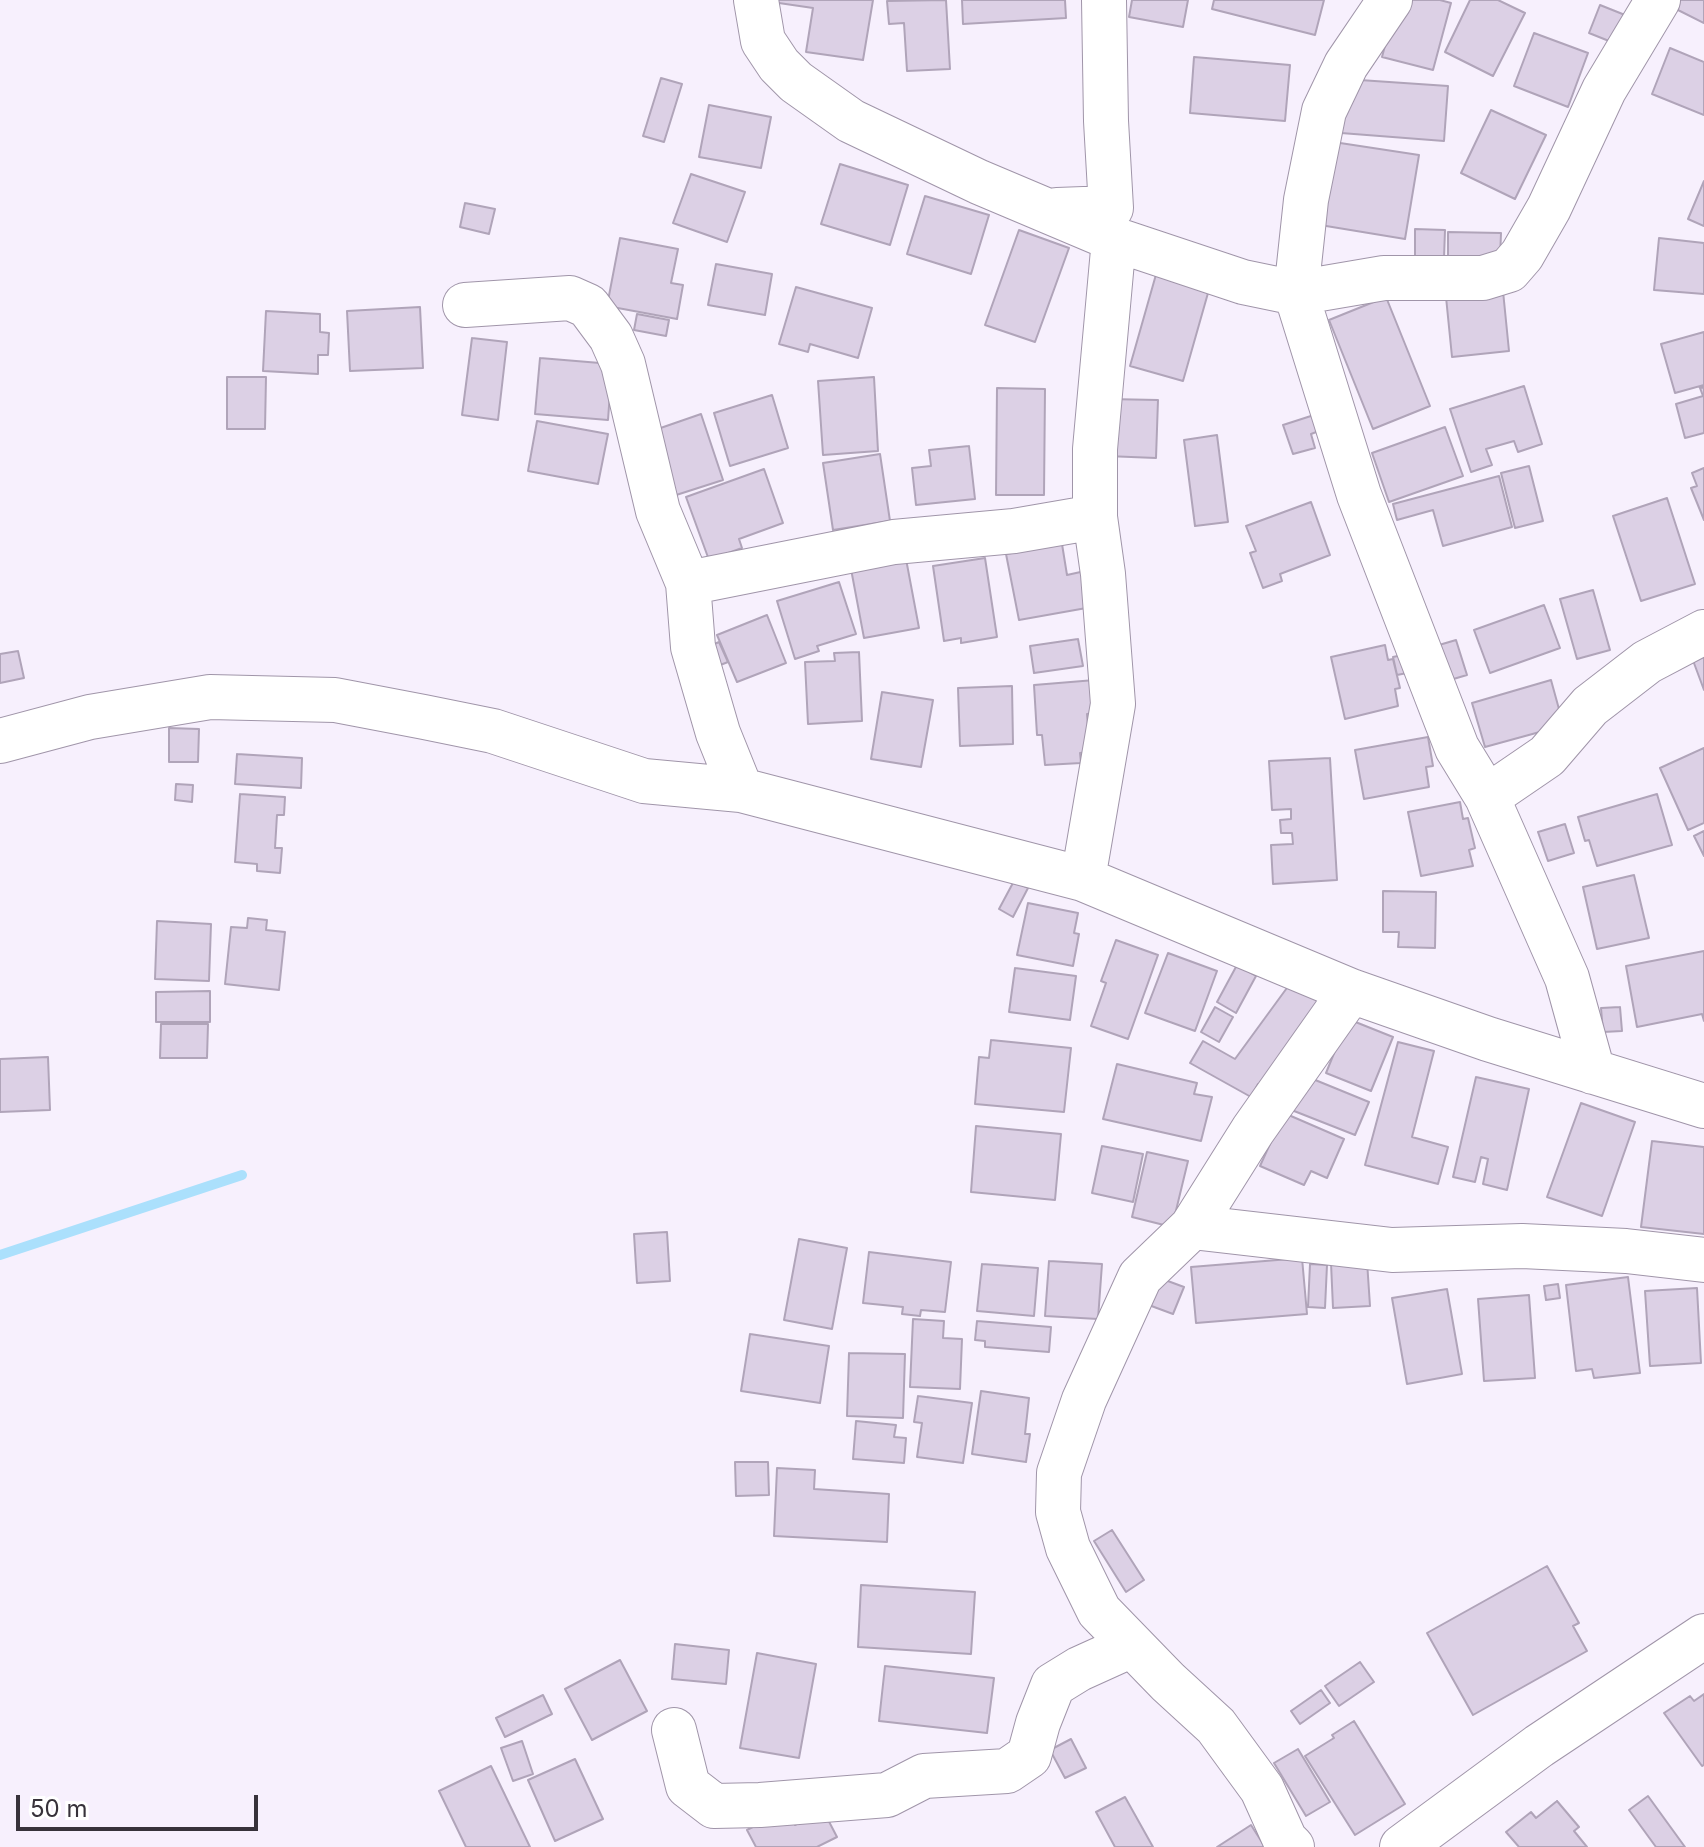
<!DOCTYPE html>
<style>
body{margin:0}
#map{position:relative;width:1704px;height:1847px;overflow:hidden;background:#f7f0fd;font-family:Inter,sans-serif}
canvas{display:block}
.scale{position:absolute;left:16px;top:1795px;width:242px;height:36px;box-sizing:border-box;border:4px solid #37323a;border-top:0;padding-left:10px;font-size:24px;line-height:28px;white-space:nowrap;color:#37323a;-webkit-text-stroke:6px #fff;paint-order:stroke}
</style>
<div id="map">
<canvas width="1704" height="1847"></canvas>
<div class="scale">50 m</div>
</div>
<script>
const g = document.querySelector('canvas').getContext('2d');
g.lineJoin = 'round';
const poly = rows => new Path2D(rows.map(r => 'M' + r).join(''));
function stroke(path, color, width, dash) { g.strokeStyle = color; g.lineWidth = width; g.lineCap = dash ? 'butt' : 'round'; g.setLineDash(dash || []); g.stroke(path); }
function paint(path, color) { g.fillStyle = color; g.fill(path, 'evenodd'); }
stroke(poly([
 [0,1255,242,1175]
]), '#abe0fc', 10);
const building = poly([
 [772,0,873,0,863,60,806,52,813,8,772,2,772,0],
 [946,0,950,69,907,71,904,23,889,24,887,1,946,0],
 [962,0,1065,0,1066,18,963,24,962,0],
 [1132,0,1188,0,1183,27,1129,17,1132,0],
 [1214,0,1324,0,1315,35,1212,9,1214,0],
 [1397,0,1440,0,1451,3,1433,70,1382,57,1397,0],
 [1470,0,1498,0,1525,13,1493,76,1445,52,1470,0],
 [1676,0,1704,0,1704,23,1672,7,1676,0],
 [1600,5,1625,15,1614,43,1589,33,1600,5],
 [1534,33,1588,53,1568,107,1514,86,1534,33],
 [1670,48,1704,62,1704,115,1652,94,1670,48],
 [1194,57,1290,65,1285,121,1190,113,1194,57],
 [661,78,682,84,664,142,643,136,661,78],
 [1345,79,1448,86,1444,141,1341,133,1345,79],
 [709,105,771,117,761,168,699,157,709,105],
 [1491,110,1546,135,1515,199,1461,173,1491,110],
 [1327,141,1419,155,1405,239,1314,224,1327,141],
 [840,164,908,185,890,245,821,224,840,164],
 [691,174,745,192,727,242,673,223,691,174],
 [1704,181,1704,226,1688,219,1704,181],
 [925,196,989,215,971,274,907,254,925,196],
 [465,203,495,209,489,234,460,227,465,203],
 [1415,229,1445,230,1444,258,1415,257,1415,229],
 [1019,230,1069,248,1035,342,985,325,1019,230],
 [1448,232,1501,233,1500,259,1448,258,1448,232],
 [620,238,678,249,671,283,683,285,677,319,607,306,620,238],
 [1659,238,1704,243,1704,294,1654,290,1659,238],
 [716,264,772,274,765,315,708,305,716,264],
 [1157,271,1210,286,1183,381,1130,366,1157,271],
 [796,287,872,308,858,358,810,344,808,352,779,344,796,287],
 [1503,291,1509,351,1452,357,1446,297,1503,291],
 [1386,297,1430,406,1373,429,1329,320,1386,297],
 [420,307,423,368,350,371,347,311,420,307],
 [266,311,320,314,320,332,329,333,328,355,318,355,318,374,263,371,266,311],
 [637,314,669,320,666,336,634,330,637,314],
 [1704,332,1704,385,1675,393,1661,344,1704,332],
 [472,338,507,342,498,420,462,415,472,338],
 [540,358,612,364,608,420,535,414,540,358],
 [227,377,266,377,265,429,227,429,227,377],
 [874,377,878,451,823,455,818,381,874,377],
 [1524,386,1542,444,1518,452,1514,441,1486,449,1492,465,1471,472,1450,409,1524,386],
 [1704,387,1704,433,1685,438,1676,404,1703,396,1700,388,1704,387],
 [997,388,1045,389,1044,495,996,495,997,388],
 [772,395,788,448,730,466,714,413,772,395],
 [1108,399,1158,400,1156,458,1106,456,1108,399],
 [701,414,723,480,670,497,649,432,701,414],
 [1314,415,1319,431,1311,434,1315,448,1293,454,1283,425,1314,415],
 [537,421,608,434,598,484,528,471,537,421],
 [1445,427,1463,476,1389,502,1372,453,1445,427],
 [1217,435,1228,522,1195,526,1184,440,1217,435],
 [969,446,975,499,916,505,912,468,931,466,929,450,969,446],
 [880,454,890,521,833,530,823,463,880,454],
 [1529,466,1543,521,1515,528,1501,473,1529,466],
 [1704,468,1704,520,1691,488,1697,486,1692,473,1704,468],
 [764,469,783,523,739,539,742,548,709,560,686,497,764,469],
 [1499,476,1512,527,1443,546,1433,510,1397,520,1393,504,1499,476],
 [1667,498,1695,584,1641,601,1613,516,1667,498],
 [1311,502,1330,555,1280,574,1282,581,1263,588,1250,553,1256,551,1246,526,1311,502],
 [1062,544,1067,575,1085,571,1092,607,1019,620,1006,554,1062,544],
 [985,558,997,637,961,643,961,638,944,641,933,566,985,558],
 [906,559,919,628,864,638,851,569,906,559],
 [839,582,856,634,817,646,819,651,795,659,777,601,839,582],
 [1593,590,1610,650,1577,659,1560,599,1593,590],
 [1544,605,1560,648,1490,673,1474,630,1544,605],
 [767,615,786,663,737,682,717,635,767,615],
 [1078,639,1083,666,1034,673,1030,646,1078,639],
 [1456,640,1467,675,1450,680,1439,645,1456,640],
 [719,642,728,662,710,669,701,650,719,642],
 [1704,642,1704,690,1688,647,1704,642],
 [1385,645,1388,660,1393,659,1400,688,1395,689,1398,706,1345,719,1331,657,1385,645],
 [18,651,24,678,0,683,0,654,18,651],
 [859,652,862,721,808,724,805,662,835,661,834,653,859,652],
 [1407,654,1412,672,1397,675,1393,657,1407,654],
 [1095,680,1098,713,1087,714,1090,752,1080,753,1081,763,1045,765,1042,735,1037,735,1034,685,1095,680],
 [1551,680,1562,720,1547,730,1485,747,1472,703,1551,680],
 [1012,686,1013,744,960,746,958,688,1012,686],
 [882,692,933,700,921,767,871,759,882,692],
 [169,728,199,729,198,762,169,762,169,728],
 [1428,737,1433,766,1426,767,1429,787,1364,799,1355,750,1428,737],
 [1704,748,1704,823,1688,830,1660,768,1704,748],
 [237,754,302,758,301,788,235,784,237,754],
 [1330,758,1337,880,1273,884,1271,845,1293,844,1292,833,1281,833,1280,820,1291,819,1291,809,1272,810,1269,761,1330,758],
 [176,784,193,785,192,802,175,800,176,784],
 [240,794,285,797,284,815,277,815,275,848,282,848,280,873,257,871,257,864,235,862,240,794],
 [1657,794,1672,845,1597,866,1589,840,1585,841,1578,817,1657,794],
 [1460,802,1463,819,1468,818,1475,848,1469,850,1473,866,1421,876,1408,812,1460,802],
 [1565,824,1574,853,1548,861,1538,832,1565,824],
 [1704,831,1704,856,1694,836,1704,831],
 [1634,875,1649,938,1597,949,1583,887,1634,875],
 [1014,881,1028,888,1013,917,999,909,1014,881],
 [1383,891,1436,892,1435,948,1398,947,1399,932,1383,932,1383,891],
 [1028,903,1078,913,1074,933,1079,934,1073,966,1017,955,1028,903],
 [248,918,267,920,266,930,285,932,279,990,225,984,231,927,247,928,248,918],
 [157,921,211,924,209,981,155,979,157,921],
 [1116,940,1158,955,1128,1039,1091,1026,1106,983,1101,981,1116,940],
 [1704,951,1704,1021,1702,1014,1637,1027,1626,966,1704,951],
 [1168,953,1217,971,1195,1031,1145,1013,1168,953],
 [1237,965,1256,976,1236,1013,1217,1002,1237,965],
 [1015,968,1076,976,1070,1020,1009,1012,1015,968],
 [1292,981,1325,1004,1264,1088,1258,1084,1251,1097,1190,1063,1203,1041,1235,1059,1292,981],
 [210,991,210,1022,156,1022,156,992,210,991],
 [1215,1007,1233,1017,1219,1042,1201,1032,1215,1007],
 [1620,1007,1622,1031,1603,1032,1601,1008,1620,1007],
 [1348,1019,1393,1037,1371,1091,1326,1073,1348,1019],
 [161,1024,208,1024,207,1058,160,1058,161,1024],
 [991,1040,1071,1048,1064,1112,975,1104,979,1057,989,1058,991,1040],
 [1398,1042,1434,1051,1412,1137,1448,1147,1438,1184,1365,1165,1398,1042],
 [48,1057,50,1110,0,1112,0,1059,48,1057],
 [1117,1064,1197,1083,1194,1094,1212,1097,1201,1141,1103,1119,1117,1064],
 [1303,1075,1369,1102,1355,1135,1289,1109,1303,1075],
 [1476,1077,1529,1089,1507,1190,1483,1184,1488,1159,1481,1157,1475,1182,1453,1177,1476,1077],
 [1581,1103,1635,1122,1602,1216,1547,1197,1581,1103],
 [1284,1113,1344,1139,1327,1178,1311,1171,1304,1185,1260,1166,1284,1113],
 [976,1126,1061,1134,1055,1200,971,1192,976,1126],
 [1652,1141,1704,1147,1704,1234,1641,1227,1652,1141],
 [1102,1146,1143,1154,1133,1202,1092,1193,1102,1146],
 [1147,1152,1188,1161,1172,1227,1132,1217,1147,1152],
 [667,1232,670,1281,637,1283,634,1234,667,1232],
 [799,1239,847,1248,832,1329,784,1320,799,1239],
 [869,1252,951,1262,945,1312,921,1310,920,1316,902,1314,903,1307,863,1303,869,1252],
 [1302,1258,1307,1314,1196,1323,1191,1267,1302,1258],
 [1049,1261,1102,1264,1098,1319,1045,1316,1049,1261],
 [1367,1261,1370,1306,1333,1308,1331,1263,1367,1261],
 [982,1264,1038,1268,1034,1316,977,1311,982,1264],
 [1310,1264,1327,1265,1325,1308,1308,1307,1310,1264],
 [1157,1277,1184,1287,1173,1314,1146,1304,1157,1277],
 [1628,1277,1640,1373,1594,1378,1592,1369,1576,1371,1566,1285,1628,1277],
 [1558,1284,1560,1298,1546,1300,1544,1286,1558,1284],
 [1697,1288,1701,1363,1650,1366,1645,1291,1697,1288],
 [1447,1289,1462,1374,1407,1384,1392,1298,1447,1289],
 [1529,1295,1535,1378,1484,1381,1478,1299,1529,1295],
 [913,1319,944,1321,943,1338,962,1339,960,1389,910,1387,913,1319],
 [977,1321,1051,1327,1049,1352,985,1347,985,1341,975,1340,977,1321],
 [750,1334,829,1346,820,1403,741,1391,750,1334],
 [849,1353,905,1354,903,1418,847,1416,849,1353],
 [981,1391,1029,1398,1025,1434,1030,1434,1026,1462,972,1454,981,1391],
 [918,1396,972,1403,963,1463,917,1457,922,1423,914,1422,918,1396],
 [856,1421,896,1425,894,1437,906,1438,904,1463,853,1459,856,1421],
 [735,1462,768,1462,769,1495,736,1496,735,1462],
 [777,1468,815,1470,814,1489,889,1494,887,1542,774,1536,777,1468],
 [1112,1530,1144,1580,1126,1592,1094,1541,1112,1530],
 [1547,1566,1579,1623,1573,1626,1587,1651,1473,1715,1427,1633,1547,1566],
 [861,1585,975,1592,971,1654,858,1647,861,1585],
 [675,1644,729,1650,726,1684,672,1679,675,1644],
 [757,1653,816,1664,799,1758,740,1748,757,1653],
 [620,1660,647,1711,592,1740,565,1689,620,1660],
 [1360,1662,1374,1682,1339,1706,1325,1686,1360,1662],
 [885,1666,994,1678,987,1733,879,1721,885,1666],
 [1321,1690,1330,1703,1300,1724,1291,1711,1321,1690],
 [1704,1694,1704,1765,1702,1766,1664,1713,1690,1696,1694,1701,1704,1694],
 [543,1695,552,1714,505,1737,496,1718,543,1695],
 [1354,1721,1405,1804,1355,1835,1305,1756,1334,1738,1332,1735,1354,1721],
 [1071,1739,1086,1768,1065,1778,1050,1750,1071,1739],
 [522,1741,533,1774,513,1781,501,1748,522,1741],
 [1298,1749,1330,1802,1306,1816,1274,1763,1298,1749],
 [575,1759,603,1819,555,1841,528,1780,575,1759],
 [491,1766,530,1847,466,1847,439,1791,491,1766],
 [1648,1796,1685,1847,1656,1847,1629,1810,1648,1796],
 [1125,1797,1153,1847,1115,1847,1096,1812,1125,1797],
 [1557,1801,1579,1827,1574,1831,1587,1847,1519,1847,1506,1832,1531,1812,1536,1818,1557,1801],
 [787,1809,795,1825,823,1810,837,1837,817,1847,756,1847,747,1830,787,1809],
 [1251,1825,1265,1847,1217,1847,1251,1825]
]);
paint(building, '#dcd0e5');
stroke(building, '#b0a4b9', 2);
const minor = poly([
 [756,0,763,41,779,65,796,82,851,121,979,182,1114,239,1243,282,1296,293,1384,278,1483,278,1509,270,1522,255,1549,208,1604,90,1658,0],
 [1390,0,1346,65,1324,111,1306,200,1296,293,1359,495,1457,748,1487,797,1567,978,1593,1072],
 [1057,210,1111,208,1106,121,1104,0],
 [465,305,570,298,588,306,611,337,623,364,658,511,688,583,693,647,718,733,741,790],
 [688,583,894,542,1014,531,1095,517],
 [0,741,90,717,210,697,335,700,424,717,493,731,644,781,741,790,1083,879,1351,991,1488,1039,1704,1106],
 [1487,797,1547,756,1590,706,1647,662,1704,632],
 [1083,879,1113,704,1103,574,1095,517,1095,449,1114,239],
 [1192,1227,1392,1250,1522,1246,1626,1251,1704,1260],
 [674,1730,688,1786,714,1806,760,1805,887,1795,924,1776,1007,1771,1029,1756,1038,1723,1053,1685,1079,1669,1132,1645],
 [1292,1847,1285,1840,1262,1789,1216,1726,1168,1682,1099,1611,1068,1548,1058,1512,1059,1473,1084,1400,1140,1277,1192,1227,1253,1130,1351,991],
 [1402,1847,1539,1746,1704,1636]
]);
stroke(minor, '#a095a9', 46);
stroke(minor, '#fff', 44);
</script>
